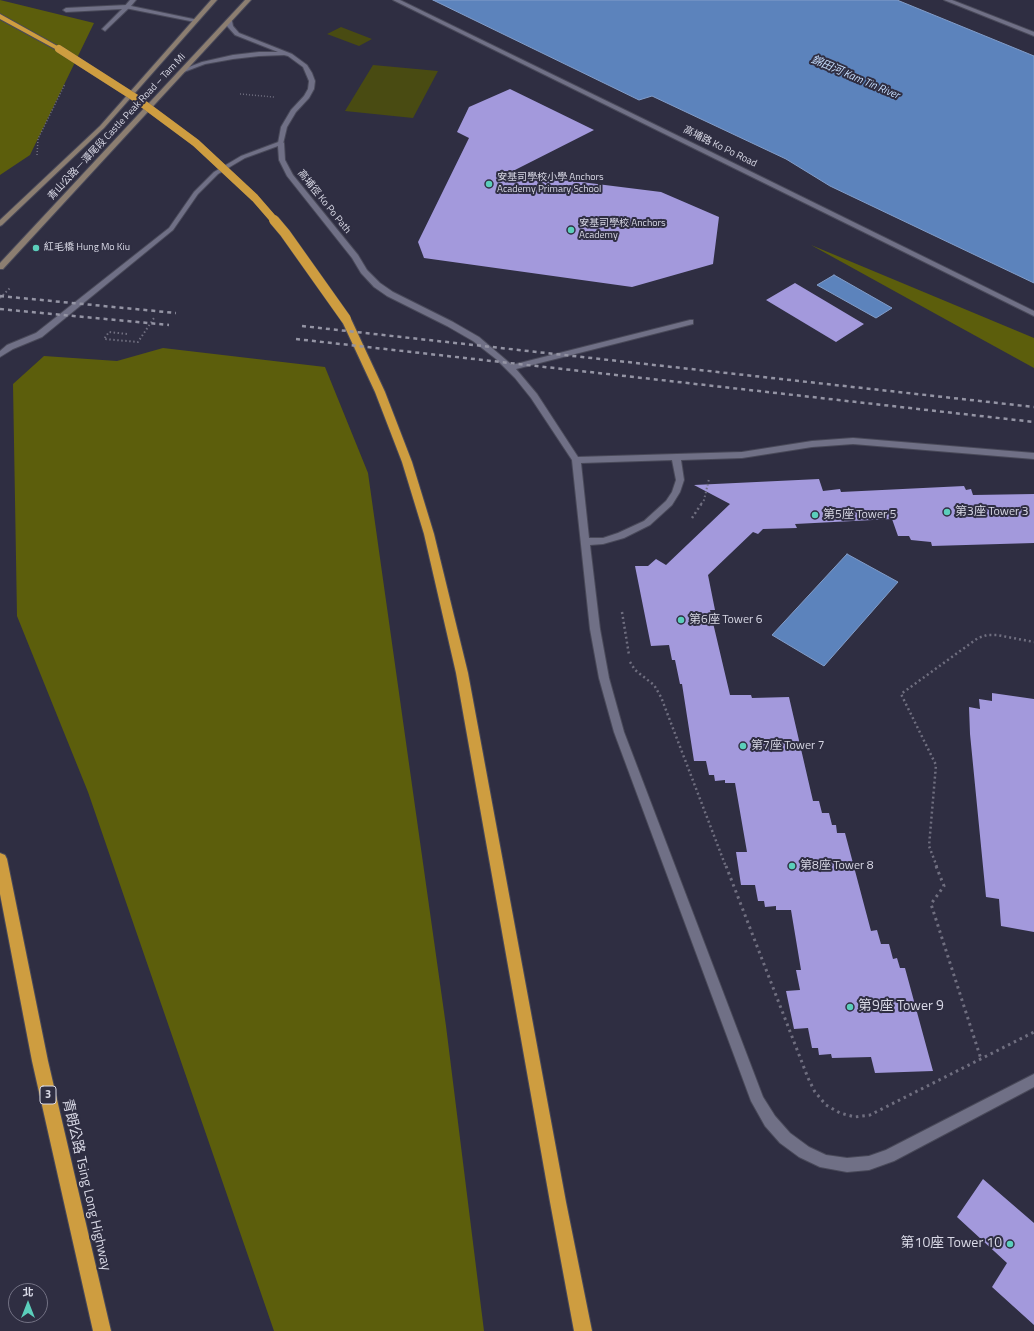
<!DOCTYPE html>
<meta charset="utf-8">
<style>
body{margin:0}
#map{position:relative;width:1034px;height:1331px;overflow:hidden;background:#2f2e42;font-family:"Titillium Web","Noto Sans TC",sans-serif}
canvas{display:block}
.north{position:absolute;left:8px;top:1283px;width:40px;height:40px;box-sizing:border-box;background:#2f2e42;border:1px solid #737284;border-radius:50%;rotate:0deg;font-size:11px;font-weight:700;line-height:16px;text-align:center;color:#d9d9e6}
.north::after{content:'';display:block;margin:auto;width:14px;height:18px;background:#5bcebb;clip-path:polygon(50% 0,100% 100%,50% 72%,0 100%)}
</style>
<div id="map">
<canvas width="1034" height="1331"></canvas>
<div class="north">北</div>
</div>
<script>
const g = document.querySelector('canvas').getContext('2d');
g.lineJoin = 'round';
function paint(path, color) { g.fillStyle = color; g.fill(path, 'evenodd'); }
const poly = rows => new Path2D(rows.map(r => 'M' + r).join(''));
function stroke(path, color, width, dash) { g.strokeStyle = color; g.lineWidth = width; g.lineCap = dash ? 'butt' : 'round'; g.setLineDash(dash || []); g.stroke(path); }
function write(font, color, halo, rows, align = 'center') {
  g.font = font + ' "Titillium Web","Noto Sans TC",sans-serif'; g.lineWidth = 4; g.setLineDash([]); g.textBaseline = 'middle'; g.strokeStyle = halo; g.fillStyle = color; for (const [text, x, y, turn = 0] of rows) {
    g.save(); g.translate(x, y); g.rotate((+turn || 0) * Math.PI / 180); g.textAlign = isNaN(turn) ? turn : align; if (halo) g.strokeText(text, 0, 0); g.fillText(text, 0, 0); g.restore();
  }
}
paint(poly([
 [341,27,372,39,359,46,327,34],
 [373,65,438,71,413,118,345,111]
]), '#494b12');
paint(poly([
 [0,0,94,23,30,155,0,175],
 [811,245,1034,338,1034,368,954,324],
 [163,348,325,367,368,473,446,1026,484,1331,274,1331,88,792,17,616,13,384,44,356,117,361]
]), '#5c5e0c');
const water = poly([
 [433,0,897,0,1034,56,1034,283,830,186,786,159,652,96,639,100,433,0],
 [834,275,892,308,876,318,817,285,834,275],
 [847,554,898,582,824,666,772,635,847,554]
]);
paint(water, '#5c83bc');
stroke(water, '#829dc9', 1);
paint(poly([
 [510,89,594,130,509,173,661,192,719,217,713,264,632,287,424,258,418,242,469,138,457,132,469,107],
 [795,283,864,324,836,342,766,300],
 [819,479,823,491,840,489,841,492,964,486,966,490,971,489,973,495,1034,494,1034,543,932,546,931,542,911,540,909,536,898,536,892,519,795,524,797,528,763,529,758,534,753,532,708,575,715,610,710,610,730,695,751,695,752,698,789,697,813,801,819,801,822,813,829,813,832,825,836,825,837,833,845,833,871,931,877,930,881,944,889,944,893,959,897,958,900,968,905,968,933,1071,875,1073,871,1057,832,1058,831,1054,819,1055,818,1048,812,1048,808,1028,794,1029,786,991,800,990,796,970,801,970,791,910,776,910,776,906,765,907,764,901,758,901,755,885,741,885,736,852,747,852,735,783,725,783,725,780,715,781,714,775,709,775,706,761,694,761,682,684,680,684,675,660,672,660,669,645,651,646,635,566,648,566,656,559,666,565,730,504,694,485],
 [992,693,1034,699,1034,932,1001,926,999,899,986,897,970,734,969,707,980,709,979,699,992,701],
 [983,1179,1034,1223,1034,1325,992,1287,1007,1263,957,1217]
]), '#a399dc');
const lane = poly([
 [127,5,129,6,129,8,105,31,102,29,122,9,66,12,63,10,66,8,127,5],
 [281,141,284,143,285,160,293,175,358,255,367,270,380,283,393,292,453,322,479,337,512,365,690,320,693,320,693,324,516,369,537,394,578,457,742,452,812,441,853,438,1034,453,1034,459,853,444,812,447,742,458,681,460,684,480,680,492,672,505,650,525,624,538,603,544,590,545,600,629,609,678,624,732,763,1097,775,1116,790,1133,809,1147,826,1155,847,1158,869,1156,886,1150,1034,1074,1034,1087,894,1161,869,1170,847,1172,820,1167,799,1157,780,1143,765,1126,751,1101,614,732,599,678,590,629,572,460,531,398,515,378,496,359,473,341,447,326,387,296,374,287,361,273,352,258,287,176,279,160,278,146,245,158,218,174,198,194,173,230,42,337,13,349,0,357,0,351,7,345,36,333,169,228,194,192,214,172,241,156,281,141],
 [672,460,676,480,672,492,666,501,644,521,618,533,603,538,589,538,581,463,672,460]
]);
const street = poly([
 [130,0,136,0,131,6,198,20,195,22,125,8,124,7,130,0],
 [393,0,400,0,709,151,1034,311,1034,316,393,0],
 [944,0,952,0,1034,32,1034,36,944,0],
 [230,20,232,21,233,26,239,33,292,54,307,65,312,73,315,81,314,89,309,98,296,112,287,127,283,144,278,143,281,127,291,110,304,96,308,89,309,81,303,67,288,56,284,55,259,56,233,59,205,64,184,72,181,70,202,62,233,55,259,52,278,52,235,35,227,26,227,22,230,20]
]);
const secondary = poly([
 [211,0,217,0,104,128,2,225,0,226,0,220,100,126,211,0],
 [245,0,251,0,3,269,0,269,0,263,245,0]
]);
const highway = poly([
 [0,14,61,48,62,49,57,50,0,19,0,14],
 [346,316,351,319,385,392,412,462,434,534,468,673,566,1202,592,1331,574,1331,550,1202,456,673,424,534,402,462,375,392,341,319,346,316],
 [0,853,5,855,7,859,48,1061,111,1331,93,1331,32,1061,0,894,0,853]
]);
stroke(lane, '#494959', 2);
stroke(street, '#494959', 2);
stroke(secondary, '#494959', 2);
stroke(highway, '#494959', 2);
stroke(poly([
 [240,94,274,97],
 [37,155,38,139,65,84]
]), '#706f80', 1.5, [1, 2]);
stroke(poly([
 [0,298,10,288],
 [127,334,109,332,104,339,138,342,154,318],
 [701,504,704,500,709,479]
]), '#706f80', 2, [1.5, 2.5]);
stroke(poly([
 [692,518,702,503],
 [622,612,629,655],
 [630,662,635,670,654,685,661,697,726,867],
 [937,867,929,846,936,765,901,694,978,638,987,635,997,635,1034,642]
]), '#706f80', 2.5, [2, 3]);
stroke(poly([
 [726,866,808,1078,815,1092,826,1105,840,1113,855,1117,870,1115,1034,1032],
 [936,866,944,886,931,904,981,1059]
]), '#706f80', 3, [2.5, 4]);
paint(lane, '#707086');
paint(street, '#707086');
paint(secondary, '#8c7e71');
paint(highway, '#ce9d40');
stroke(poly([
 [0,296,176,313],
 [0,309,169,325],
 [302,326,1034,407],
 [296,339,1034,422]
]), '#9494a4', 2.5, [4, 4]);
const highwayBridgeFar1 = poly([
 [59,49,134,97,196,143,255,198,275,221]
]);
const highwayBridge = poly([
 [274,220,285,233,346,319]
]);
stroke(highwayBridgeFar1, '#494959', 8, []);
stroke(highwayBridge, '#494959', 11, []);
stroke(highwayBridgeFar1, '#ce9d40', 8);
stroke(highwayBridge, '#ce9d40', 10);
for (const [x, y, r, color] of [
 [489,184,4,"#5bcebb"],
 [571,230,4,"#5bcebb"],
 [36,248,4,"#5bcebb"],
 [947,512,4,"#5bcebb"],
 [815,515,4,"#5bcebb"],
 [681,620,4,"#5bcebb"],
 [743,746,4,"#5bcebb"],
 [792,866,4,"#5bcebb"],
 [850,1007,4,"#5bcebb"],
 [1010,1244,4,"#5bcebb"]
]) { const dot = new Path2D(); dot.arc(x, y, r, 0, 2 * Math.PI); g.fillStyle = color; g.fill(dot); stroke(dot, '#2f2e42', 1.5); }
write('10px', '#d9d9e6', '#2f2e42', [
 ["青山公路－潭尾段 Castle Peak Road – Tam Mi",117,127,-47],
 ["高埔路 Ko Po Road",720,147,26],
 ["高埔徑 Ko Po Path",324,202,51]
]);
write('10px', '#d9d9e6', '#2f2e42', [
 ["安基司學校小學 Anchors",497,178],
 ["Academy Primary School",497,190],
 ["安基司學校 Anchors",579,224],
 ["Academy",579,236],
 ["紅毛橋 Hung Mo Kiu",44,248]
], 'left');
write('italic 11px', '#c5dcfc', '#2f2e42', [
 ["錦田河 Kam Tin River",855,78,23]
]);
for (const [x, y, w] of [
 [48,1095,16]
]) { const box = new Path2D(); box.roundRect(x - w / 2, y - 9, w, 18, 3); g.fillStyle = '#2f2e42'; g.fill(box); stroke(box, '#d9d9e6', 1); }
write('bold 11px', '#d9d9e6', null, [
 ["3",48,1095]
]);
write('12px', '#d9d9e6', '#2f2e42', [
 ["第3座 Tower 3",955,512],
 ["第5座 Tower 5",823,515],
 ["第6座 Tower 6",689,620],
 ["第7座 Tower 7",751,746],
 ["第8座 Tower 8",800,866]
], 'left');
write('14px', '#d9d9e6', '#2f2e42', [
 ["第9座 Tower 9",858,1007],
 ["第10座 Tower 10",1002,1244,"right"]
], 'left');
write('14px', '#d9d9e6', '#2f2e42', [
 ["青朗公路 Tsing Long Highway",86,1185,77]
]);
</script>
